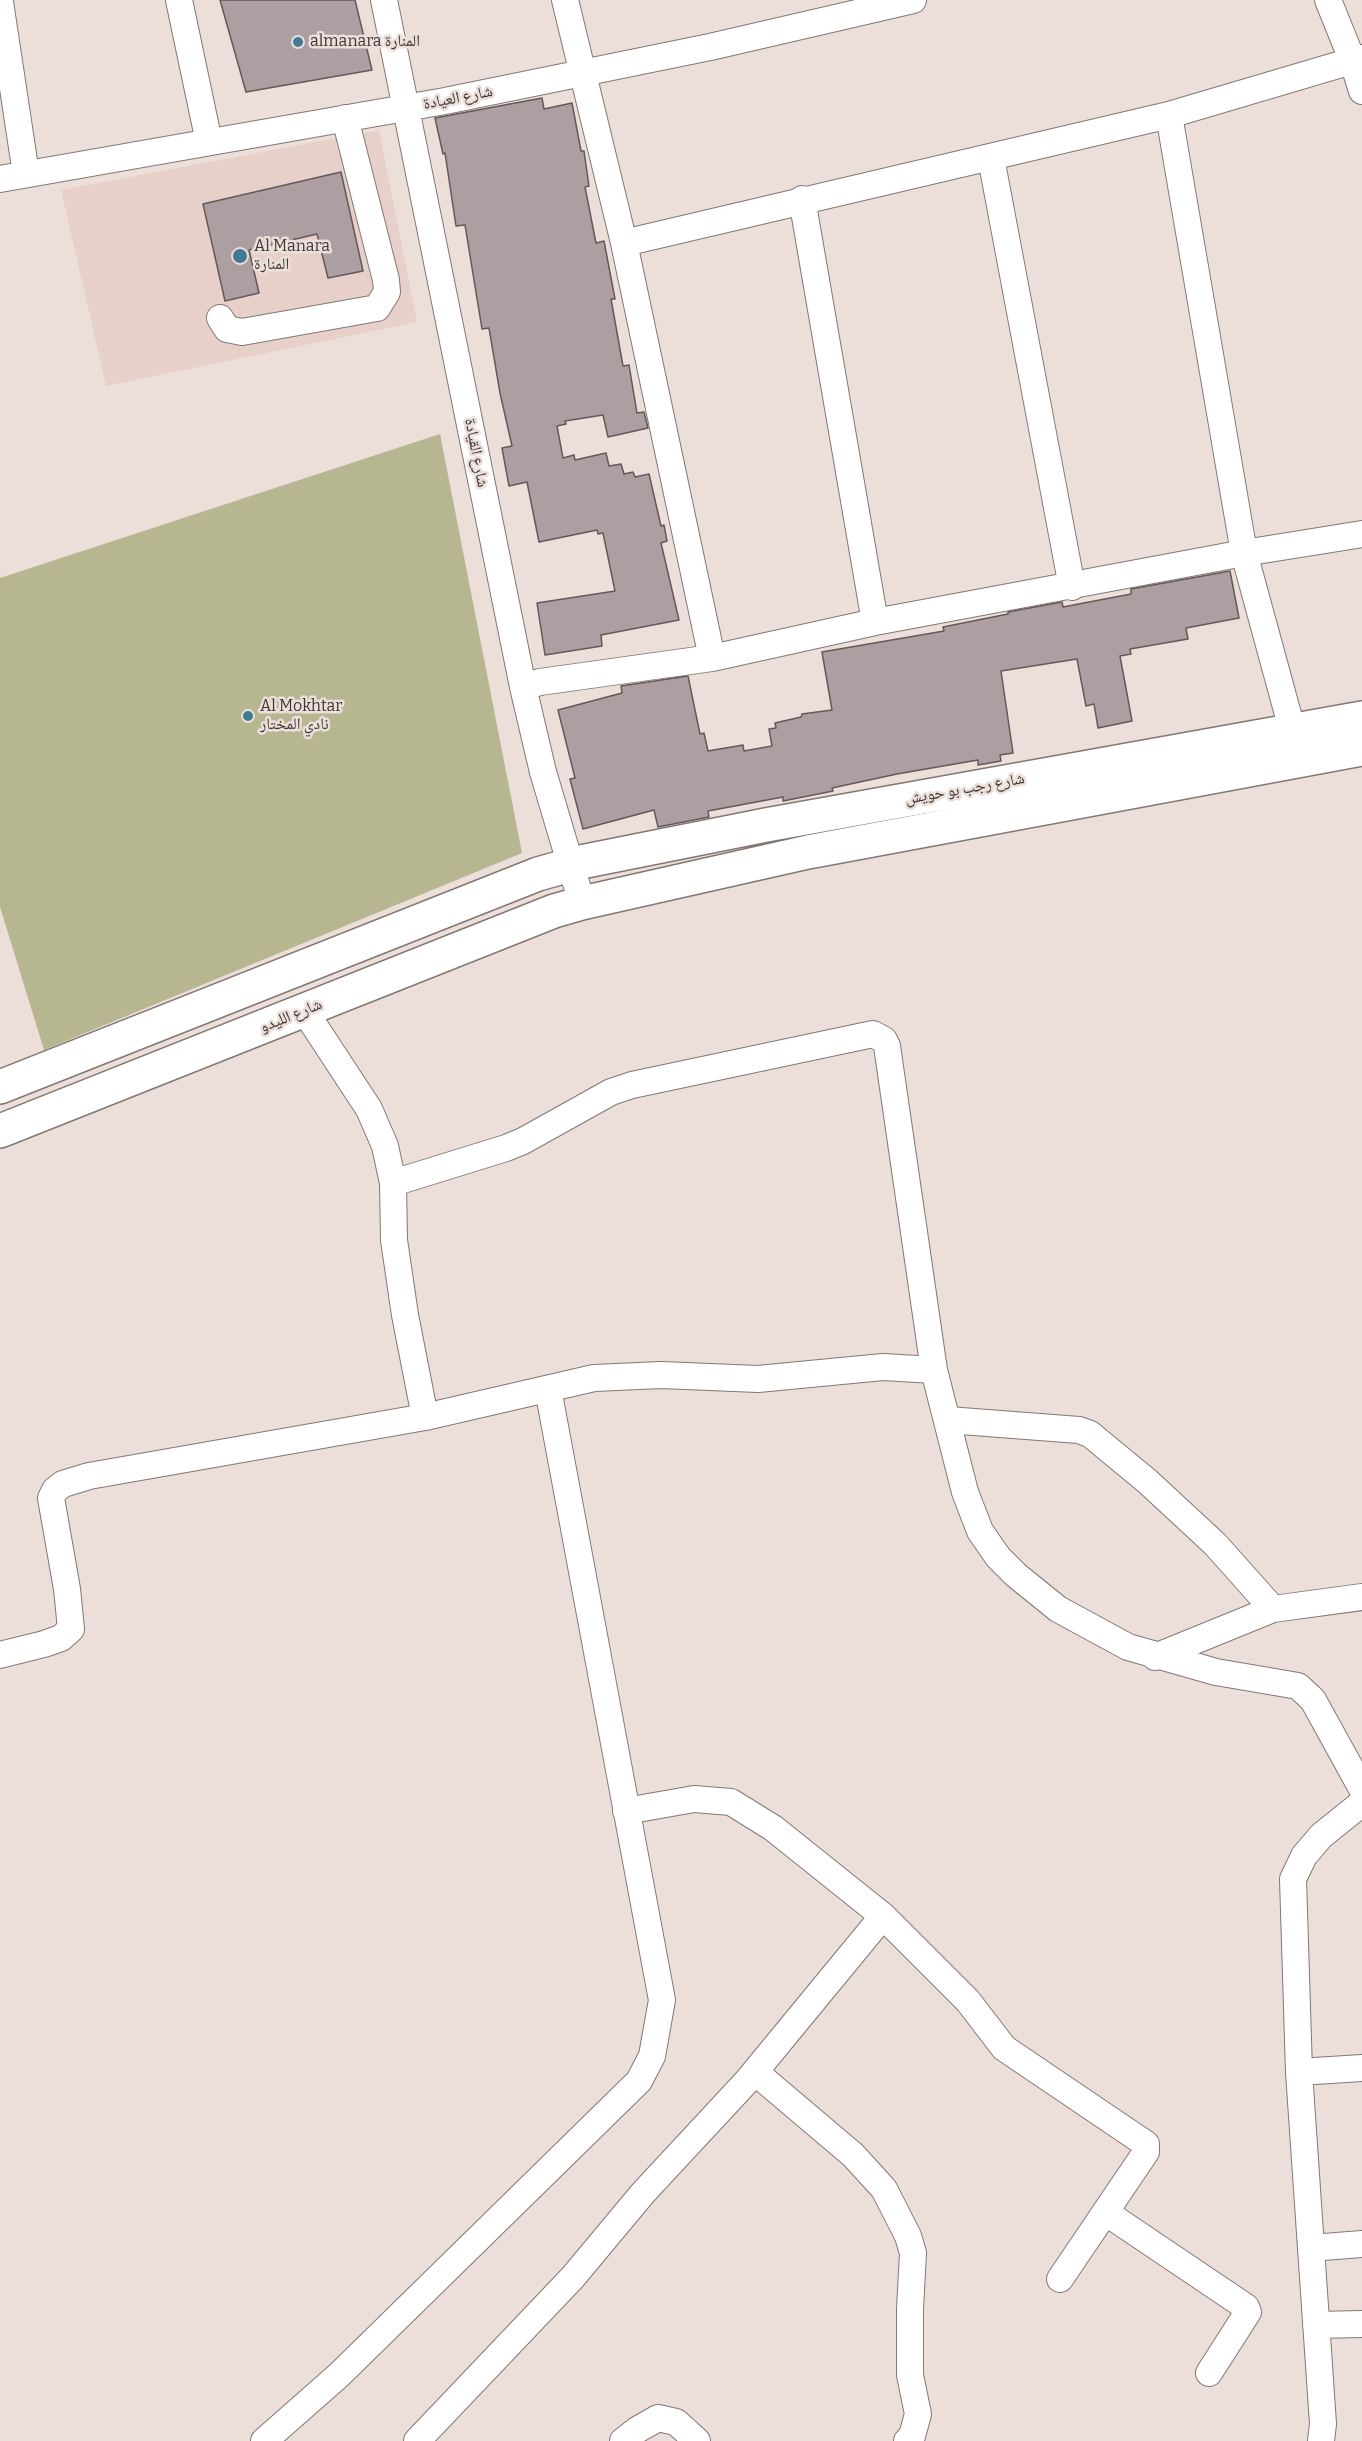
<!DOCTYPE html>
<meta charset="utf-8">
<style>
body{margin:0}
canvas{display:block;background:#ecded9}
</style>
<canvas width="1362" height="2441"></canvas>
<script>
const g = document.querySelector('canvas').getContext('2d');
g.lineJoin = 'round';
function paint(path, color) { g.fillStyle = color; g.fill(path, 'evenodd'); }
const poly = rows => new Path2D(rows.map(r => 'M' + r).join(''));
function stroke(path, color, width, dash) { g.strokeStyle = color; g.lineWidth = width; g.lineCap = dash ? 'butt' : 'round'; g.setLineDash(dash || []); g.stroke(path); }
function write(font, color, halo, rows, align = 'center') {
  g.font = font + ' Bitter,"Noto Naskh Arabic",serif'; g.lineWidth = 5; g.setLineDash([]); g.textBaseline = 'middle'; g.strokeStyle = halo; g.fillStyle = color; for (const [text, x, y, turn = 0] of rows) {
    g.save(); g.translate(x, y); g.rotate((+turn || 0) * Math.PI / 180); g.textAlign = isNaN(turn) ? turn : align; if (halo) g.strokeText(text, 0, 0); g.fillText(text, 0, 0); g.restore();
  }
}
paint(poly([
 [379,130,417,322,106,386,61,190]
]), '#e7d0c9');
paint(poly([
 [440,434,522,853,44,1050,0,907,0,578]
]), '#b6b691');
const building = poly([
 [220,0,355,0,372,70,246,92,220,0],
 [542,98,544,109,572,103,581,151,584,151,589,186,585,187,596,243,604,241,615,299,611,299,623,366,629,365,637,413,644,412,648,428,608,437,603,415,565,421,566,424,557,426,563,458,574,455,575,460,606,453,609,466,621,464,624,474,633,472,635,477,649,474,661,526,664,525,667,541,661,543,679,620,601,635,602,646,545,655,537,603,615,591,603,533,598,534,597,530,539,542,527,482,509,486,502,448,512,446,500,393,489,328,482,329,465,225,456,226,445,153,443,154,435,118,542,98],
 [341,172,363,271,328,278,317,234,249,250,259,293,225,301,203,204,341,172],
 [1230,571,1239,618,1186,628,1188,639,1130,649,1131,654,1120,656,1132,721,1098,728,1094,704,1086,706,1077,659,1001,671,1013,753,1000,755,1001,761,978,765,978,760,897,774,832,788,833,791,783,801,783,797,708,811,709,817,658,827,654,810,583,829,570,779,575,778,558,710,622,693,621,686,688,676,700,734,704,733,708,751,743,745,744,751,772,746,769,729,776,728,775,723,801,717,802,714,832,710,822,652,944,631,943,627,1008,614,1008,612,1062,602,1063,607,1131,594,1131,589,1230,571]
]);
paint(building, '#ac9ea1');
stroke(building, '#64585a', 1.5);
const minor = poly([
 [179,0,209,142],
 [384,0,523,687,543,772,582,903],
 [565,0,624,243,712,658],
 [1328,0,1353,62,1362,91],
 [0,2,26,174],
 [1169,115,1244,553,1292,729],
 [991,158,1072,587],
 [0,179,445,101,710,47,913,0],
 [802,199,875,622],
 [624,243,1169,115,1362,58],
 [220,318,227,329,242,332,377,308,387,292,386,280,345,118],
 [523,687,540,682,712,658,875,622,1244,553,1362,534],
 [304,1010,369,1109,385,1146,393,1183,394,1240,405,1315,425,1417,594,1378,661,1375,758,1379,883,1367,934,1370,965,1492,980,1531,998,1557,1016,1575,1058,1609,1128,1647,1216,1672,1298,1686,1313,1700,1362,1789],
 [393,1183,506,1148,523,1141,611,1092,632,1085,873,1034,884,1040,887,1046,934,1370],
 [948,1420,1079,1430,1090,1434,1147,1481,1215,1544,1273,1609],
 [0,1655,44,1644,61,1638,71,1629,67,1589,51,1498,55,1490,63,1484,89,1476,425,1417],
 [1155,1657,1273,1609,1362,1597],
 [626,1811,694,1799,731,1802,773,1828,883,1916,968,2001,1004,2048,1146,2144,1146,2152,1060,2279],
 [755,2072,853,2155,884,2189,908,2236,913,2253,910,2309,910,2375,918,2414,912,2436,907,2441],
 [1299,2072,1362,2068],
 [1105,2212,1246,2307,1248,2312,1209,2373],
 [1311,2248,1362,2244],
 [1316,2325,1362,2324],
 [264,2441,339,2375,639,2081,652,2056,662,2000,548,1389],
 [417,2441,573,2277,643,2193,748,2080,883,1916],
 [623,2441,637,2430,658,2418,676,2422,697,2441],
 [1321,2441,1323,2424,1299,2072,1293,1879,1304,1856,1321,1836,1362,1803]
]);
const major = poly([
 [0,1087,538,874,581,862,766,825,1362,718],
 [0,1131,554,911,582,903,808,852,1362,749]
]);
stroke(minor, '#847773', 28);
stroke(major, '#847773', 36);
stroke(minor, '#fff', 26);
stroke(major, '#fff', 33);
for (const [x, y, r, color] of [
 [298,42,6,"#407b93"],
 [240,256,8,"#407b93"],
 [248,716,6,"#407b93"]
]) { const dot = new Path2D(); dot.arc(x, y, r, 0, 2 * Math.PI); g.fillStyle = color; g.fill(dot); stroke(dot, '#ecded9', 2); }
write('16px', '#3d3735', '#ecded9', [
 ["almanara المنارة",310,42],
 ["Al Manara",254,247],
 ["المنارة",254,265],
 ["Al Mokhtar",260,707],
 ["نادي المختار",260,725]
], 'left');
write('16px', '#3d3735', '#ecded9', [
 ["شارع العيادة",458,98,-11],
 ["شارع القيادة",476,453,79],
 ["شارع رجب بو حويش",965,789,-10],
 ["شارع الليدو",291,1016,-22]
]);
</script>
